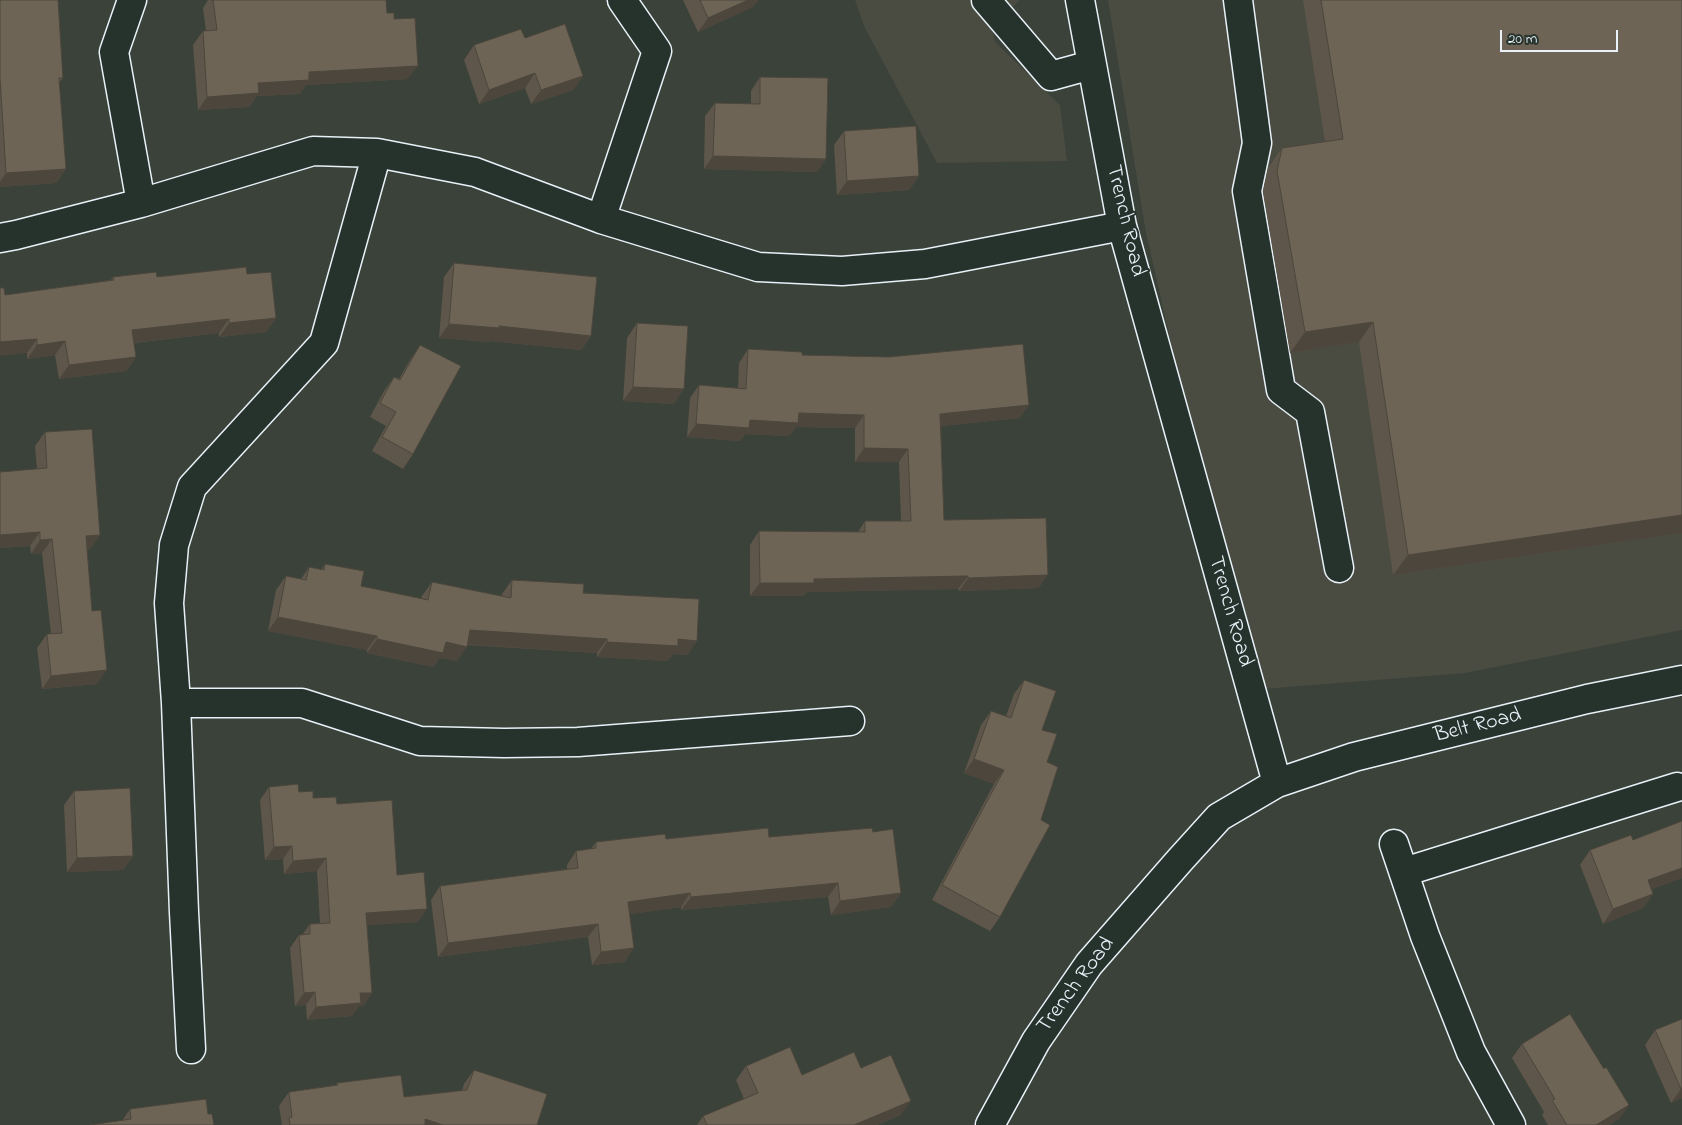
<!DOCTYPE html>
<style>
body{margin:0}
#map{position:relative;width:1682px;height:1125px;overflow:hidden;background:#3b4239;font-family:"Indie Flower",sans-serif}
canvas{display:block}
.scale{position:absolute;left:1500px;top:30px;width:118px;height:22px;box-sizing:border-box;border:2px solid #e8f1f8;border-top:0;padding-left:6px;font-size:15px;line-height:18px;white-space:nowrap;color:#e8f1f8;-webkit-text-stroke:4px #26332d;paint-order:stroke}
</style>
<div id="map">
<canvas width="1682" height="1125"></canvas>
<div class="scale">20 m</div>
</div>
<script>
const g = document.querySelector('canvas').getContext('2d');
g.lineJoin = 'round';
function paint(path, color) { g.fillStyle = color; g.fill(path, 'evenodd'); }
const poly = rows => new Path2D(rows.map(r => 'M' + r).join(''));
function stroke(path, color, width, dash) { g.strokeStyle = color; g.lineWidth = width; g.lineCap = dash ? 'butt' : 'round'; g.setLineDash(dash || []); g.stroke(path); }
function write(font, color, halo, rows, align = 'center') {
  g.font = font + ' "Indie Flower",sans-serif'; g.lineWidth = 4; g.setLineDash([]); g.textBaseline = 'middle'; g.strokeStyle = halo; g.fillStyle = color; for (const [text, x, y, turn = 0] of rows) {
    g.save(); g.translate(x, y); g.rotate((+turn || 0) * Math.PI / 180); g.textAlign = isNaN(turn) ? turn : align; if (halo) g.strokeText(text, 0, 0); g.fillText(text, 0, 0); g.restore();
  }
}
paint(poly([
 [855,0,1020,0,992,28,995,42,1060,105,1067,161,937,163,864,26],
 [1108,0,1682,0,1682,630,1465,673,1250,690,1146,233]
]), '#4a4c42');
const minor = poly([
 [132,0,114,52,141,203],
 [986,0,1051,76,1091,65],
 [1080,0,1122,226,1277,783],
 [1238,0,1257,143,1247,191,1281,390,1310,412,1339,568],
 [601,219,657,51,622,0],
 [0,238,16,235,141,203,313,151,377,153,475,172,601,219,758,267,842,271,925,264,1122,226],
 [176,703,302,703,420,741,504,743,578,742,850,721],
 [1394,844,1425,936,1471,1052,1511,1125],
 [1404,872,1677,787],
 [191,1049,184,912,176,703,169,603,174,545,192,487,324,343,377,153],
 [990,1125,1036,1041,1089,964,1180,860,1219,817,1277,783,1354,757,1587,699,1682,680]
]);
stroke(minor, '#e8f1f8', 31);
stroke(minor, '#26332d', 28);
paint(poly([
 [0,0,63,78,59,83,66,169,56,183,0,187],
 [208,0,387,13,394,19,408,79,306,85,300,94,257,96,249,107,198,110,193,45,203,31,206,31,203,8],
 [683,0,758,0,753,7,698,32],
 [1303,0,1682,0,1682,533,1393,575,1359,342,1290,353,1263,191,1268,168,1282,148,1325,142],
 [525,38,583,76,573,90,531,104,525,88,479,104,464,60,474,45],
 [760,77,826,159,817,172,704,169,705,116,715,103,751,104,751,91],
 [844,131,919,176,909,190,837,195,834,145],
 [454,263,591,336,581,350,490,341,489,342,439,338,444,277],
 [247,274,276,318,266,332,219,337,219,333,134,343,136,357,126,371,59,379,55,355,27,359,27,353,5,295,111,280,113,277],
 [637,323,674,404,623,401,627,338],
 [420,345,413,454,403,469,372,451,386,426,370,417,384,391,394,377,399,379,410,360],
 [748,349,802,355,1020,418,941,426,944,520,1039,588,959,591,958,589,807,592,804,596,750,596,750,545,759,531,858,532,865,521,901,521,899,462,855,462,855,428,796,427,789,436,745,434,740,441,687,437,690,398,699,385,738,388,739,363],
 [45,432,100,535,90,549,87,549,97,684,42,689,37,648,47,634,51,634,42,553,31,554,30,546,0,548,0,472,37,469,35,446],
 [325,564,361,586,421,599,422,596,432,582,502,596,502,594,512,580,583,593,697,641,687,655,673,654,668,661,597,657,597,653,467,645,457,661,440,658,433,667,367,653,367,650,268,631,276,590,286,576,301,579,309,567,321,570],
 [1024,680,1042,730,1047,762,1000,917,990,931,932,900,994,784,964,773,981,725,991,711,1006,716,1014,694],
 [269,787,299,792,313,798,337,804,397,875,418,922,367,925,372,993,363,1006,359,1006,352,1016,307,1020,306,1005,295,1006,290,948,299,935,302,935,310,924,320,923,317,871,284,874,283,859,265,860,260,800],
 [74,791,133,856,123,870,67,872,64,805],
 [1682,821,1682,878,1652,889,1653,894,1643,908,1603,924,1580,865,1590,850,1633,840],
 [873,832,901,893,891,907,831,915,828,897,681,910,681,907,630,914,625,962,592,965,588,937,438,957,431,900,440,886,567,869,567,865,576,851,591,849,596,842,666,839,769,837],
 [1682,1019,1682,1098,1671,1103,1645,1045,1655,1030],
 [1522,1044,1604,1069,1629,1105,1619,1119,1609,1125,1548,1125,1542,1115,1544,1112,1512,1058],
 [746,1066,802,1075,861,1068,901,1115,877,1125,697,1125,703,1116,744,1099,736,1080],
 [474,1070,537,1125,282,1125,279,1106,289,1092,336,1085,337,1083,404,1097,462,1091,464,1084],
 [130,1109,208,1114,122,1121]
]), '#5e564a');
paint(poly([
 [748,0,758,0,753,7,698,32,708,18],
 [418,66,408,79,306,85,300,94,257,96,249,107,198,110,207,97,258,83,309,72],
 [535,73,525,88,479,104,489,90],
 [583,76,573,90,531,104,541,90],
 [713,156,826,159,817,172,704,169],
 [66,169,56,183,0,187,0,182,6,173],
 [919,176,909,190,837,195,847,181],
 [276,318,266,332,219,337,229,323],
 [229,319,219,333,122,344,132,330],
 [1373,322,1359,342,1290,353,1305,332],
 [449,324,499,326,591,336,581,350,490,341,489,342,439,338],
 [37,339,27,353,0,356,0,342],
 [65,341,55,355,27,359,37,345],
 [136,357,126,371,59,379,69,365],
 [633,387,684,389,674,404,623,401],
 [1029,405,1020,418,931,427,940,414],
 [799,413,864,415,855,428,796,427,789,436,745,434,740,441,687,437,696,424,750,420],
 [864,448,908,449,899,462,855,462],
 [1682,515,1682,533,1393,575,1408,555],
 [40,532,30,546,0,548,0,535],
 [100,535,90,549,76,550,86,536],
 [52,539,42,553,31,554,40,540],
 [1048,575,1039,588,959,591,968,578],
 [968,576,958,589,807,592,804,596,750,596,760,583,814,579],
 [278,617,377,636,367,650,268,631],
 [470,630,607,639,597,653,460,644],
 [377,639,446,642,467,647,457,661,440,658,433,667,367,653],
 [678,639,697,641,687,655,673,654,668,661,597,657,607,642],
 [107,670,97,684,42,689,51,676],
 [974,759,1004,770,994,784,964,773],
 [292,846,283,859,265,860,274,847],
 [133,856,123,870,67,872,77,858],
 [326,858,317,871,284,874,293,861],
 [1682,868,1682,878,1638,894,1648,880],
 [838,883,828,897,681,910,691,897],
 [690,893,681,907,619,916,628,902],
 [901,893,891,907,831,915,840,901],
 [1653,894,1643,908,1603,924,1613,909],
 [427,909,418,922,357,926,366,913],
 [598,924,588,937,438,957,448,943],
 [634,948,625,962,592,965,601,952],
 [315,992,306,1005,295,1006,304,993],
 [360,993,372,993,363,1006,359,1006,352,1016,307,1020,316,1007],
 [1682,1088,1682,1098,1671,1103,1681,1089],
 [911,1101,901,1115,877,1125,854,1125],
 [1629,1105,1619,1119,1609,1125,1596,1125],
 [425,1119,443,1125,420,1125]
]), '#4c463c');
const building = poly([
 [0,0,58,0,63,78,59,78,66,169,6,173,0,78,0,0],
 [213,0,386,0,387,13,394,13,394,19,415,18,418,66,309,72,309,80,258,83,259,93,207,97,203,31,217,30,213,0],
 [700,0,748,0,708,18,700,0],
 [1321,0,1682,0,1682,515,1408,555,1373,322,1305,332,1277,171,1282,148,1343,139,1321,0],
 [565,24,583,76,541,90,535,73,489,90,474,45,521,29,525,38,565,24],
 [760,77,828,78,826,159,713,156,715,103,760,104,760,77],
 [916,126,919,176,847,181,844,131,916,126],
 [454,263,597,277,591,336,499,326,499,328,449,324,454,263],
 [246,267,247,274,271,272,276,318,229,323,229,319,132,330,136,357,69,365,65,341,37,345,37,339,0,342,0,288,4,288,5,295,114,280,113,277,156,272,157,277,246,267],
 [637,323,688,326,684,389,633,387,637,323],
 [1023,344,1029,405,940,414,944,520,1046,518,1048,575,968,578,968,576,814,579,814,583,760,583,759,531,865,532,865,521,911,521,908,449,864,448,864,415,799,413,798,423,750,420,749,428,696,424,699,385,746,389,748,349,802,352,802,355,889,357,1023,344],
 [420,345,461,366,413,454,382,437,396,412,380,403,394,377,400,380,420,345],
 [92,429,100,535,86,536,92,611,101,610,107,670,51,676,47,634,62,633,52,539,40,540,40,532,0,535,0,472,47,468,45,432,92,429],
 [325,564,364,571,361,586,428,600,432,582,511,598,512,580,584,584,583,593,699,599,697,641,678,639,678,646,607,642,607,639,470,630,467,647,446,642,443,653,377,639,377,636,278,617,286,576,306,580,309,567,324,570,325,564],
 [1024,680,1056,691,1042,730,1057,734,1047,762,1058,767,1041,820,1050,825,1000,917,942,885,1004,770,974,759,991,711,1011,718,1024,680],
 [298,784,299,792,313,791,313,798,336,797,337,804,392,800,397,875,424,872,427,909,366,913,372,993,360,993,361,1003,316,1007,315,992,304,993,299,935,310,934,310,924,330,923,326,858,293,861,292,846,274,847,269,787,298,784],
 [130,788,133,856,77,858,74,791,130,788],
 [1682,821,1682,868,1648,880,1653,894,1613,909,1590,850,1631,835,1633,840,1682,821],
 [768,828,769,837,872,828,873,832,893,829,901,893,840,901,838,883,691,897,690,893,628,902,634,948,601,952,598,924,448,943,440,886,578,868,576,851,596,848,596,842,665,834,666,839,768,828],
 [1570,1014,1604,1069,1606,1067,1629,1105,1596,1125,1567,1125,1552,1100,1555,1099,1522,1044,1570,1014],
 [1682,1019,1682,1088,1681,1089,1655,1030,1682,1019],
 [790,1047,802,1075,854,1052,861,1068,891,1055,911,1101,854,1125,707,1125,703,1116,758,1093,746,1066,790,1047],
 [474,1070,547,1094,537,1125,443,1125,425,1119,425,1125,290,1125,289,1118,292,1117,289,1092,338,1085,337,1083,401,1075,404,1097,467,1090,474,1070],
 [206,1099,208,1114,212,1114,214,1125,90,1125,131,1119,130,1109,206,1099]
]);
paint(building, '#6d6456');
stroke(building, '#4c463c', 1);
write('22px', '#e8f1f8', '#26332d', [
 ["Trench Road",1124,221,77],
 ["Trench Road",1229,612,74],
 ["Belt Road",1478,727,-14],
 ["Trench Road",1077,986,-53]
]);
</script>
